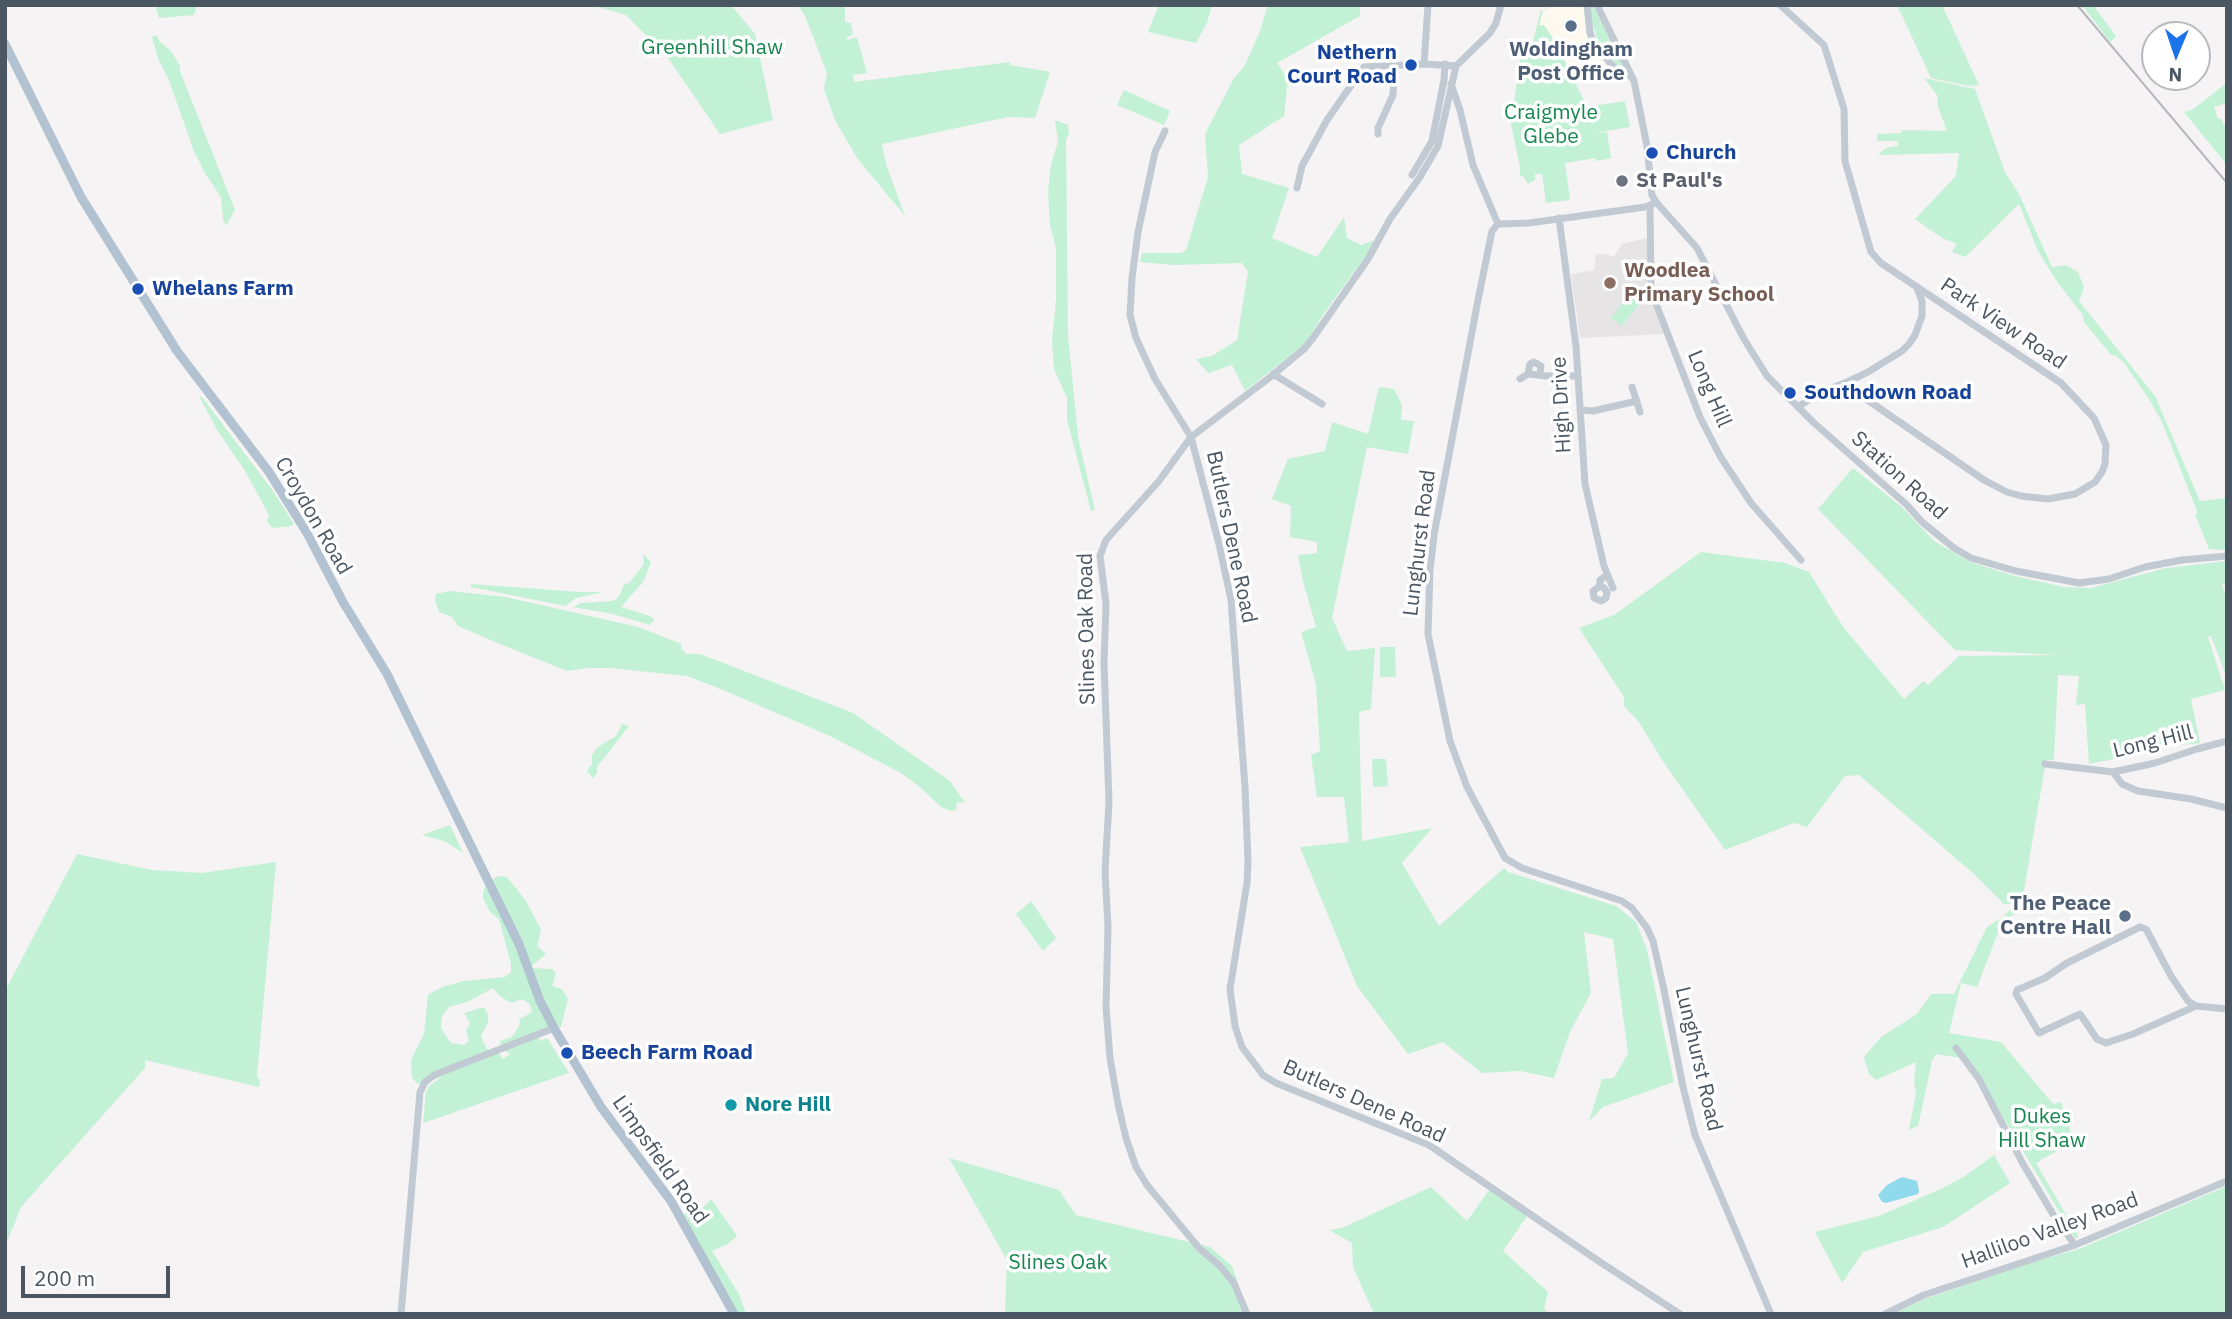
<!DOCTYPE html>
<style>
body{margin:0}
#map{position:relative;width:2232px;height:1319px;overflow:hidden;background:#f5f3f3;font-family:"IBM Plex Sans",sans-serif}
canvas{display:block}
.frame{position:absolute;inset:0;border:7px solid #4a5661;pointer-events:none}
.north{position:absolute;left:2141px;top:21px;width:70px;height:70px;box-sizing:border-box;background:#fff;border:2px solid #b7bbc0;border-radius:50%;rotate:182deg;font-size:19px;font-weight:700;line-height:28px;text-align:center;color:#4a5661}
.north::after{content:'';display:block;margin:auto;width:24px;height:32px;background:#1a73e8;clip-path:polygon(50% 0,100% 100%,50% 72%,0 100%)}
.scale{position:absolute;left:21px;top:1266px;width:149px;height:32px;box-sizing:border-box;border:4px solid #4a5661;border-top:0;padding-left:9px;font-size:21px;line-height:24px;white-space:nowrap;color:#4a5661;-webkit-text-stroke:5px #fff;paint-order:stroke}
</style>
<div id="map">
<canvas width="2232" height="1319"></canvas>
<div class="frame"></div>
<div class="north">N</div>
<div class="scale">200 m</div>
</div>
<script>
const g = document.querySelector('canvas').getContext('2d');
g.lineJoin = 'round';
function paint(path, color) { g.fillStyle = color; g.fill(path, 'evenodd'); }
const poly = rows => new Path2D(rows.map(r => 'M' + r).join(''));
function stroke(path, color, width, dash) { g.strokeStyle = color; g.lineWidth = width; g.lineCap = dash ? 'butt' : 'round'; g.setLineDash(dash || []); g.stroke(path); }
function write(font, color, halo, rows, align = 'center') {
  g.font = font + ' "IBM Plex Sans",sans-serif'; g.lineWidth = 7; g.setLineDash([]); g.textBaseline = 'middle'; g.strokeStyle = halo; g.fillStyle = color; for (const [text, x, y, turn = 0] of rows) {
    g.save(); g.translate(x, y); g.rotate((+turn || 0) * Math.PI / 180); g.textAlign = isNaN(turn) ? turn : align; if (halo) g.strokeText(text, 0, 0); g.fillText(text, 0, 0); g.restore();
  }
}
paint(poly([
 [1548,5,1584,5,1587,42,1605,65,1573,77,1555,41,1538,25,1543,11,1548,11]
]), '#fdf9ef');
paint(poly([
 [1647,238,1647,292,1664,334,1580,338,1571,274,1594,270,1596,254,1606,254,1614,257,1622,244]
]), '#e6e4e5');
paint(poly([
 [159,5,197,5,194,15,159,18,156,9],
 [591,5,731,5,755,34,773,120,720,134,668,58,626,15],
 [798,5,845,5,845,22,851,23,853,35,847,37,847,40,857,37,867,73,854,75,853,73,854,82,1010,62,1010,65,1050,72,1035,118,1008,117,882,144,886,164,905,216,857,158,835,120,824,89,827,73,805,16],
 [1159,5,1212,5,1207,23,1196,43,1148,32],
 [1268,5,1360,5,1360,16,1277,63,1288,79,1284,116,1239,145,1242,174,1289,188,1272,238,1317,257,1344,217,1347,238,1361,245,1378,239,1325,312,1305,344,1245,391,1232,365,1208,373,1196,359,1212,356,1237,340,1248,272,1242,263,1175,265,1140,262,1142,253,1181,253,1186,250,1208,177,1205,134,1234,78,1244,67,1260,31],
 [1591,5,1593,5,1626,71,1614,62,1598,41,1591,20],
 [1897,5,1942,5,1979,85,1969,86,1931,78],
 [2082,5,2093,5,2116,36,2110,42],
 [1541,10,1543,11,1539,25,1544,25,1555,41,1587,107,1625,101,1630,127,1593,133,1607,132,1611,158,1596,161,1596,158,1565,163,1570,200,1546,203,1542,174,1535,174,1535,180,1528,184,1523,176,1520,176,1520,167,1511,124,1520,58,1529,57],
 [156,35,160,42,171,51,180,66,180,71,235,210,226,226,223,220,221,197,206,175,194,151,168,78,159,61,152,37],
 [1924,78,1975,89,2005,172,2019,194,2052,267,2066,265,2078,272,2084,287,2079,301,2155,396,2200,501,2227,498,2227,550,2209,549,2195,514,2198,514,2195,506,2162,422,2149,399,2124,363,2115,355,2112,356,2084,322,2083,315,2058,283,2038,251,2019,204,1965,257,1952,252,1957,244,1942,238,1915,219,1956,176,1959,153,1878,155,1886,148,1898,146,1898,141,1877,141,1877,134,1901,133,1902,130,1947,131,1938,107,1937,95],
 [2227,83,2227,103,2214,107,2218,119,2221,118,2224,125,2227,126,2227,165,2184,112,2192,110],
 [1124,90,1170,111,1164,125,1117,105],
 [1055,120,1068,125,1069,135,1066,139,1068,335,1078,437,1095,510,1091,511,1067,420,1067,398,1054,369,1052,340,1056,300,1056,248,1050,224,1048,192,1051,164,1058,142],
 [1629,296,1639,304,1622,326,1611,318],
 [1379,387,1394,389,1402,405,1401,420,1414,421,1408,454,1367,447,1332,618,1347,651,1375,648,1371,709,1359,712,1362,841,1432,828,1402,863,1439,926,1504,868,1508,872,1616,906,1636,922,1647,950,1674,1082,1603,1107,1589,1121,1602,1079,1614,1078,1628,1053,1613,939,1584,932,1591,993,1570,1032,1554,1078,1520,1071,1482,1073,1443,1042,1408,1054,1357,986,1300,847,1349,842,1344,797,1317,797,1311,755,1320,751,1316,684,1301,632,1316,627,1303,581,1298,555,1317,553,1317,542,1290,537,1291,506,1272,499,1288,459,1325,451,1332,422,1368,434],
 [199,396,202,397,273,491,294,524,291,526,272,528,267,521,269,515,261,500,245,471,216,428],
 [1853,468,1902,507,1934,541,1970,562,2015,576,2064,587,2091,588,2166,568,2227,561,2227,584,2222,585,2227,599,2227,678,2211,636,2208,637,2225,690,2191,699,2200,743,2180,745,2170,742,2162,743,2160,749,2089,764,2085,704,2076,705,2079,676,2058,675,2054,760,2046,760,2021,908,2001,925,1977,987,1961,983,1949,1033,2001,1042,2053,1104,2061,1102,2074,1141,2036,1163,2079,1237,2075,1238,1968,1059,1936,1054,1932,1061,1918,1126,1909,1130,1916,1093,1914,1082,1916,1062,1876,1080,1869,1074,1864,1057,1881,1037,1917,1014,1931,994,1954,994,1987,927,2003,917,2016,904,2004,904,1974,874,1859,775,1845,776,1807,827,1794,823,1725,850,1662,760,1639,722,1624,706,1624,697,1579,628,1614,615,1701,552,1785,563,1809,572,1843,627,1904,699,1923,681,1928,685,1959,656,2062,655,1955,650,1818,509],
 [643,554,651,562,643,582,621,607,650,616,654,620,650,625,613,614,573,607,581,603,612,601,618,598,624,585,630,582,644,564],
 [471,584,580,592,603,592,576,598,565,606,471,587],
 [449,591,506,597,638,627,682,644,681,648,686,654,700,654,853,713,950,781,965,803,957,802,956,810,951,811,941,807,921,788,901,773,830,736,716,687,687,676,611,668,588,668,567,671,500,644,458,626,452,617,439,612,435,600,436,594],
 [1380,647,1395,647,1396,677,1380,677],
 [622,724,629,726,597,767,597,773,593,778,587,771,592,764,592,755,598,747,616,736],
 [1372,759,1386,759,1388,786,1373,787],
 [450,825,463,853,444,841,422,835],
 [77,854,152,870,202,873,276,862,257,1076,260,1081,259,1087,145,1060,145,1068,21,1207,5,1247,5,991],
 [497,876,507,877,526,901,541,930,537,946,546,954,529,968,552,969,556,973,552,986,562,989,568,999,561,1027,549,1028,539,1036,540,1041,547,1038,569,1073,423,1123,426,1092,430,1085,442,1077,418,1084,412,1078,411,1060,424,1034,428,995,442,987,464,981,505,977,511,972,511,964,499,919,490,912,483,898,484,888],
 [493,988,501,997,512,1003,522,999,530,1004,532,1012,520,1019,519,1026,512,1037,500,1041,502,1050,511,1054,502,1059,499,1052,488,1051,483,1041,481,1035,488,1023,488,1015,484,1007,464,1013,470,1023,466,1031,469,1041,464,1045,451,1043,441,1028,442,1016,449,1007,467,1002],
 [1031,901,1056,938,1043,951,1016,914],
 [1994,1155,2010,1183,1943,1227,1863,1252,1842,1283,1815,1232,1879,1216,1943,1188,1965,1176],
 [949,1158,1059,1190,1076,1215,1210,1247,1232,1266,1237,1280,1244,1314,1005,1314,1007,1260],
 [2227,1186,2227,1314,1894,1314,1925,1299,2033,1262,2079,1249],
 [1431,1187,1467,1221,1489,1190,1527,1216,1503,1251,1548,1292,1544,1308,1549,1314,1374,1314,1353,1267,1352,1243,1329,1230,1342,1228],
 [711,1199,737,1236,728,1244,712,1251,739,1294,746,1314,738,1314,680,1214,697,1214]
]), '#c3f1d5');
paint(poly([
 [1902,1177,1917,1181,1919,1191,1918,1194,1886,1203,1882,1202,1878,1195,1887,1185]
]), '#90daee');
stroke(poly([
 [1587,5,1590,33,1594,42,1611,64,1620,72,1632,77],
 [1597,5,1634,81,1647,146,1652,195,1656,202,1697,248,1744,339,1767,376,1813,422,1907,505,1922,522,1954,548,1971,558,2016,571,2079,583,2109,579,2145,567,2182,560,2227,556],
 [1780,5,1824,45,1844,109,1845,161,1871,252,1881,263,2061,383,2094,418,2106,445,2105,464,2102,472,2095,482,2075,494,2048,499,2021,496,2007,492,1984,480,1863,397,1845,391,1820,392],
 [1424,64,1428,5],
 [1451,84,1460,110,1473,165,1498,224,1492,231,1478,300,1434,535,1430,570,1428,634,1450,741,1467,787,1505,858,1522,868,1622,901,1632,908,1647,928,1653,941,1663,985,1683,1087,1695,1135,1771,1314],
 [1165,131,1155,152,1138,232,1132,278,1130,315,1136,338,1155,379,1191,437,1219,544,1231,600,1245,787,1248,861,1247,883,1230,989,1235,1026,1242,1047,1263,1075,1276,1083,1429,1145,1600,1262,1680,1314],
 [1378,134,1378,128,1393,95,1395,65],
 [1412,175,1432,141,1444,80,1445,64],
 [1297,188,1302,166,1327,120,1364,67,1424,64,1456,66],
 [1650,205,1651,291,1700,417,1720,456,1751,503,1801,560],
 [1559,218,1576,346,1585,484,1604,566,1613,588],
 [1498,224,1529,223,1645,207,1653,204],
 [1273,374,1322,404],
 [1528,374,1546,376,1578,376],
 [1520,379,1528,374,1530,364,1534,362,1541,366,1540,375],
 [1632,387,1640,412],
 [1798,407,1820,392,1845,383,1868,372,1902,351,1909,344,1915,335,1922,316,1922,301,1917,288],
 [1580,410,1593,411,1637,401],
 [1600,586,1604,588,1607,592,1606,598,1601,601,1594,598,1593,591,1600,586,1600,580,1607,575],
 [2045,764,2113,772,2155,763,2197,749,2227,741],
 [2113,772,2122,784,2138,791,2191,799,2227,808],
 [2196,1006,2133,1034,2106,1043,2097,1039,2080,1014,2039,1033,2016,994,2017,990,2045,978,2067,963,2140,927,2146,929,2171,976,2188,1001,2196,1006,2227,1009],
 [1956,1048,1979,1079,2023,1164,2054,1216,2075,1245],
 [401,1314,420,1092,425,1082,434,1075,554,1028],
 [1247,1314,1234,1283,1220,1266,1199,1248,1147,1185,1136,1167,1126,1138,1118,1104,1110,1058,1106,1007,1108,926,1105,872,1109,802,1104,663,1106,604,1100,556,1106,540,1159,481,1191,437,1269,378,1304,349,1313,338,1368,259,1390,219,1420,177,1438,146,1456,66,1490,33,1496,23,1501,5],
 [1885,1314,1924,1295,2075,1245,2227,1181]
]), '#c1cad2', 7);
stroke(poly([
 [5,44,81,197,177,351,269,472,307,533,343,602,387,674,519,944,540,1001,554,1028,601,1107,671,1201,734,1314]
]), '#b3c2d1', 9);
stroke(poly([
 [2077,5,2227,183]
]), '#b5b8bd', 2);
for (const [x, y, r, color] of [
 [1571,26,7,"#5c6f8a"],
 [1411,65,7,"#1a4fb4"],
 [1652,153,7,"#1a4fb4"],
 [1622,181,7,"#6b7280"],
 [1610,283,7,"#8d6e63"],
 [138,289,7,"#1a4fb4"],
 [1790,393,7,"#1a4fb4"],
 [2125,916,7,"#5c6f8a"],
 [567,1053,7,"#1a4fb4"],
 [731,1105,7,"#0f9aa8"]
]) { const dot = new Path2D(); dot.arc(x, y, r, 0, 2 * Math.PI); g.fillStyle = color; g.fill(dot); stroke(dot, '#fff', 2.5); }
write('21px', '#17864f', '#fff', [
 ["Greenhill Shaw",712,48],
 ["Craigmyle",1551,113],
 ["Glebe",1551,137],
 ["Dukes",2042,1117],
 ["Hill Shaw",2042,1141],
 ["Slines Oak",1058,1263]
]);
write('bold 21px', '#4e5e75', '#fff', [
 ["Woldingham",1571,50],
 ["Post Office",1571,74],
 ["The Peace",2111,904,"right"],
 ["Centre Hall",2111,928,"right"]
]);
write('bold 21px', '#164399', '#fff', [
 ["Nethern",1397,53,"right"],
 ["Court Road",1397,77,"right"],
 ["Church",1666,153],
 ["Whelans Farm",152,289],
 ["Southdown Road",1804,393],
 ["Beech Farm Road",581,1053]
], 'left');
write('bold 21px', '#5b616d', '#fff', [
 ["St Paul's",1636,181]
], 'left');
write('bold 21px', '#785e54', '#fff', [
 ["Woodlea",1624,271],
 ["Primary School",1624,295]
], 'left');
write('21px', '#4a5661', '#fff', [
 ["Park View Road",2003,324,34],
 ["Long Hill",1709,389,67],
 ["High Drive",1562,405,-93],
 ["Station Road",1899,476,42],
 ["Croydon Road",313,516,60],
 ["Butlers Dene Road",1231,537,78],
 ["Lunghurst Road",1420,543,-83],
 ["Slines Oak Road",1087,629,-91],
 ["Long Hill",2153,742,-14],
 ["Lunghurst Road",1698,1059,77],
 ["Butlers Dene Road",1364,1102,24],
 ["Limpsfield Road",660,1160,55],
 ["Halliloo Valley Road",2050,1231,-20]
]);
write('bold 21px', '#0d838f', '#fff', [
 ["Nore Hill",745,1105]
], 'left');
</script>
